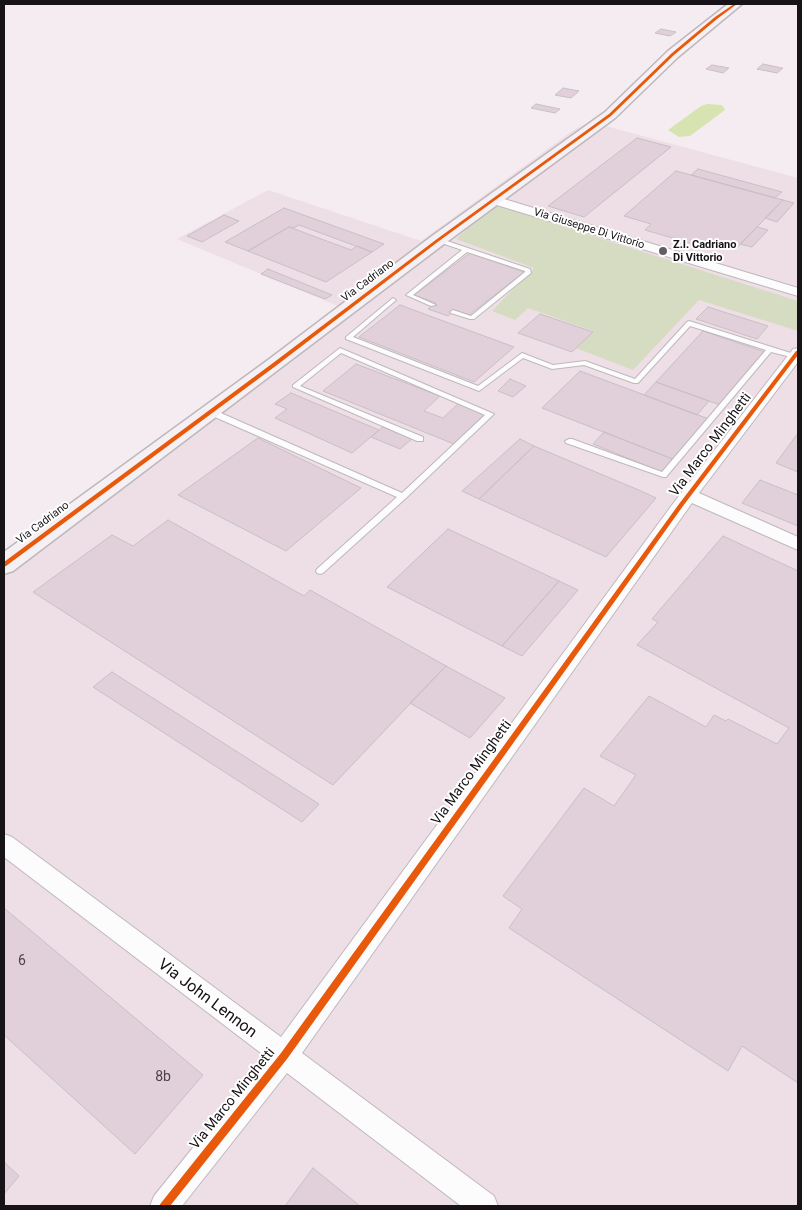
<!DOCTYPE html>
<style>
body{margin:0}
#map{position:relative;width:802px;height:1210px;overflow:hidden;background:#f4ecf1;font-family:Roboto,sans-serif}
canvas{display:block}
.frame{position:absolute;inset:0;border:5px solid #181316;pointer-events:none}
</style>
<div id="map">
<canvas width="802" height="1210"></canvas>
<div class="frame"></div>
</div>
<script>
const g = document.querySelector('canvas').getContext('2d');
g.lineJoin = 'round';
function paint(path, color) { g.fillStyle = color; g.fill(path, 'evenodd'); }
const poly = rows => new Path2D(rows.map(r => 'M' + r).join(''));
function stroke(path, color, width, dash) { g.strokeStyle = color; g.lineWidth = width; g.lineCap = dash ? 'butt' : 'round'; g.setLineDash(dash || []); g.stroke(path); }
function write(font, color, halo, rows, align = 'center') {
  g.font = font + ' Roboto,sans-serif'; g.lineWidth = 4; g.setLineDash([]); g.textBaseline = 'middle'; g.strokeStyle = halo; g.fillStyle = color; for (const [text, x, y, turn = 0] of rows) {
    g.save(); g.translate(x, y); g.rotate((+turn || 0) * Math.PI / 180); g.textAlign = isNaN(turn) ? turn : align; if (halo) g.strokeText(text, 0, 0); g.fillText(text, 0, 0); g.restore();
  }
}
paint(poly([
 [591,122,798,178,798,1206,4,1206,4,554,338,306,177,239,268,190,421,241,575,129]
]), '#eedee6');
paint(poly([
 [495,205,798,301,798,331,699,300,633,370,576,348,593,331,528,308,515,320,492,311,534,268,456,239]
]), '#d6dcc1');
paint(poly([
 [707,104,722,105,725,110,690,136,679,137,668,130,701,106]
]), '#d7e4b2');
const building = poly([
 [661,29,676,32,670,36,655,33,661,29],
 [763,64,782,68,783,68,777,73,757,69,763,64],
 [712,65,729,68,723,73,706,69,712,65],
 [563,88,579,91,571,98,555,95,563,88],
 [536,104,560,109,555,113,531,108,536,104],
 [637,138,671,147,584,217,548,206,637,138],
 [698,169,782,192,775,198,691,175,698,169],
 [676,171,691,175,783,200,736,249,706,241,700,246,645,230,651,224,624,216,676,171],
 [783,200,794,203,777,222,765,218,783,200],
 [284,208,384,244,372,252,299,225,294,228,289,227,248,251,225,242,284,208],
 [224,215,239,221,202,242,187,236,224,215],
 [289,227,351,250,357,246,372,252,326,282,248,251,289,227],
 [757,227,768,230,752,247,740,244,757,227],
 [470,253,524,272,469,315,455,310,448,316,428,309,436,303,414,295,470,253],
 [268,269,332,295,325,299,261,274,268,269],
 [400,305,514,347,474,382,359,337,400,305],
 [708,307,768,326,757,339,696,319,708,307],
 [540,314,593,332,572,352,518,333,540,314],
 [703,331,765,352,720,405,656,382,703,331],
 [356,364,440,396,424,411,443,418,459,403,486,413,454,444,323,391,356,364],
 [580,371,709,419,675,460,542,408,580,371],
 [510,379,526,386,513,397,498,391,510,379],
 [656,382,709,401,697,415,644,395,656,382],
 [291,393,310,401,379,430,352,453,275,418,287,409,275,404,291,393],
 [383,427,412,439,400,449,371,437,383,427],
 [604,432,675,460,664,473,593,444,604,432],
 [798,433,798,472,776,463,798,433],
 [258,438,361,488,286,551,178,495,258,438],
 [520,439,534,446,479,499,462,491,520,439],
 [534,446,641,491,656,498,606,557,479,499,534,446],
 [760,480,798,495,798,526,742,503,760,480],
 [168,520,304,596,310,590,446,666,333,785,33,592,112,535,133,546,168,520],
 [448,529,559,581,502,646,387,587,448,529],
 [723,536,798,571,798,1083,742,1046,728,1071,509,928,522,909,503,896,584,788,614,806,636,775,600,756,649,696,706,727,714,715,726,721,728,719,777,744,789,728,637,645,658,622,652,619,723,536],
 [559,581,578,590,522,656,502,646,559,581],
 [446,666,505,698,470,738,410,703,446,666],
 [112,672,319,804,302,822,93,687,112,672],
 [4,908,203,1075,135,1154,4,1035,4,908],
 [4,1162,19,1176,4,1194,4,1162],
 [313,1168,360,1206,285,1206,313,1168]
]);
paint(building, '#e1cfd9');
stroke(building, '#c7c1c4', 1);
const lane = poly([
 [438,238,530,269,531,273,474,319,470,319,451,313,450,312,453,310,471,316,525,272,525,271,467,252,413,295,436,305,431,306,406,295,462,250,436,241,436,239,438,238],
 [393,298,396,300,395,301,353,337,478,386,522,353,553,365,585,361,635,379,687,322,689,321,797,355,798,356,795,358,771,352,666,477,663,477,566,443,565,441,569,439,572,439,662,472,766,350,690,326,638,383,634,383,584,365,552,369,523,358,479,391,346,339,346,337,393,298],
 [340,348,494,414,406,498,323,573,320,574,317,573,316,571,317,569,397,497,208,414,208,410,214,410,402,493,485,415,341,353,300,386,423,437,423,441,417,441,293,387,293,385,340,348]
]);
const street = poly([
 [494,196,798,288,798,296,490,203,488,200,494,196],
 [798,348,798,362,699,493,798,537,798,550,692,503,302,1053,494,1196,498,1206,461,1206,287,1073,182,1206,150,1206,154,1196,266,1057,4,857,4,834,12,837,281,1037,675,501,793,349,798,348]
]);
const secondary = poly([
 [728,4,742,4,678,57,615,118,444,244,13,571,4,574,4,552,268,360,432,236,605,112,668,51,728,4]
]);
stroke(lane, '#beb8bc', 2);
stroke(street, '#beb8bc', 2);
stroke(secondary, '#beb8bc', 3);
paint(lane, '#fdfcfd');
paint(street, '#fdfcfd');
paint(secondary, '#f5f0f3');
paint(poly([
 [734,4,737,4,717,19,674,55,611,116,439,241,277,365,6,566,4,567,4,562,273,363,437,239,609,114,672,53,715,17,734,4],
 [796,351,798,351,798,355,683,506,287,1059,170,1206,159,1206,161,1203,281,1053,679,504,796,351]
]), '#e8590c');
for (const [x, y, r, color] of [
 [663,251,5,"#655f63"]
]) { const dot = new Path2D(); dot.arc(x, y, r, 0, 2 * Math.PI); g.fillStyle = color; g.fill(dot); stroke(dot, '#fff', 2); }
write('11px', '#181316', '#fff', [
 ["Via Giuseppe Di Vittorio",589,229,17],
 ["Via Cadriano",368,281,-37],
 ["Via Cadriano",43,523,-37]
]);
write('bold 11px', '#181316', '#fff', [
 ["Z.I. Cadriano",673,245],
 ["Di Vittorio",673,258]
], 'left');
write('14px', '#181316', '#fff', [
 ["Via Marco Minghetti",711,445,-53],
 ["Via Marco Minghetti",472,773,-54],
 ["Via Marco Minghetti",233,1099,-51]
]);
write('14px', '#4a4247', null, [
 ["6",22,961],
 ["8b",163,1077]
]);
write('16px', '#181316', '#fff', [
 ["Via John Lennon",207,999,37]
]);
</script>
